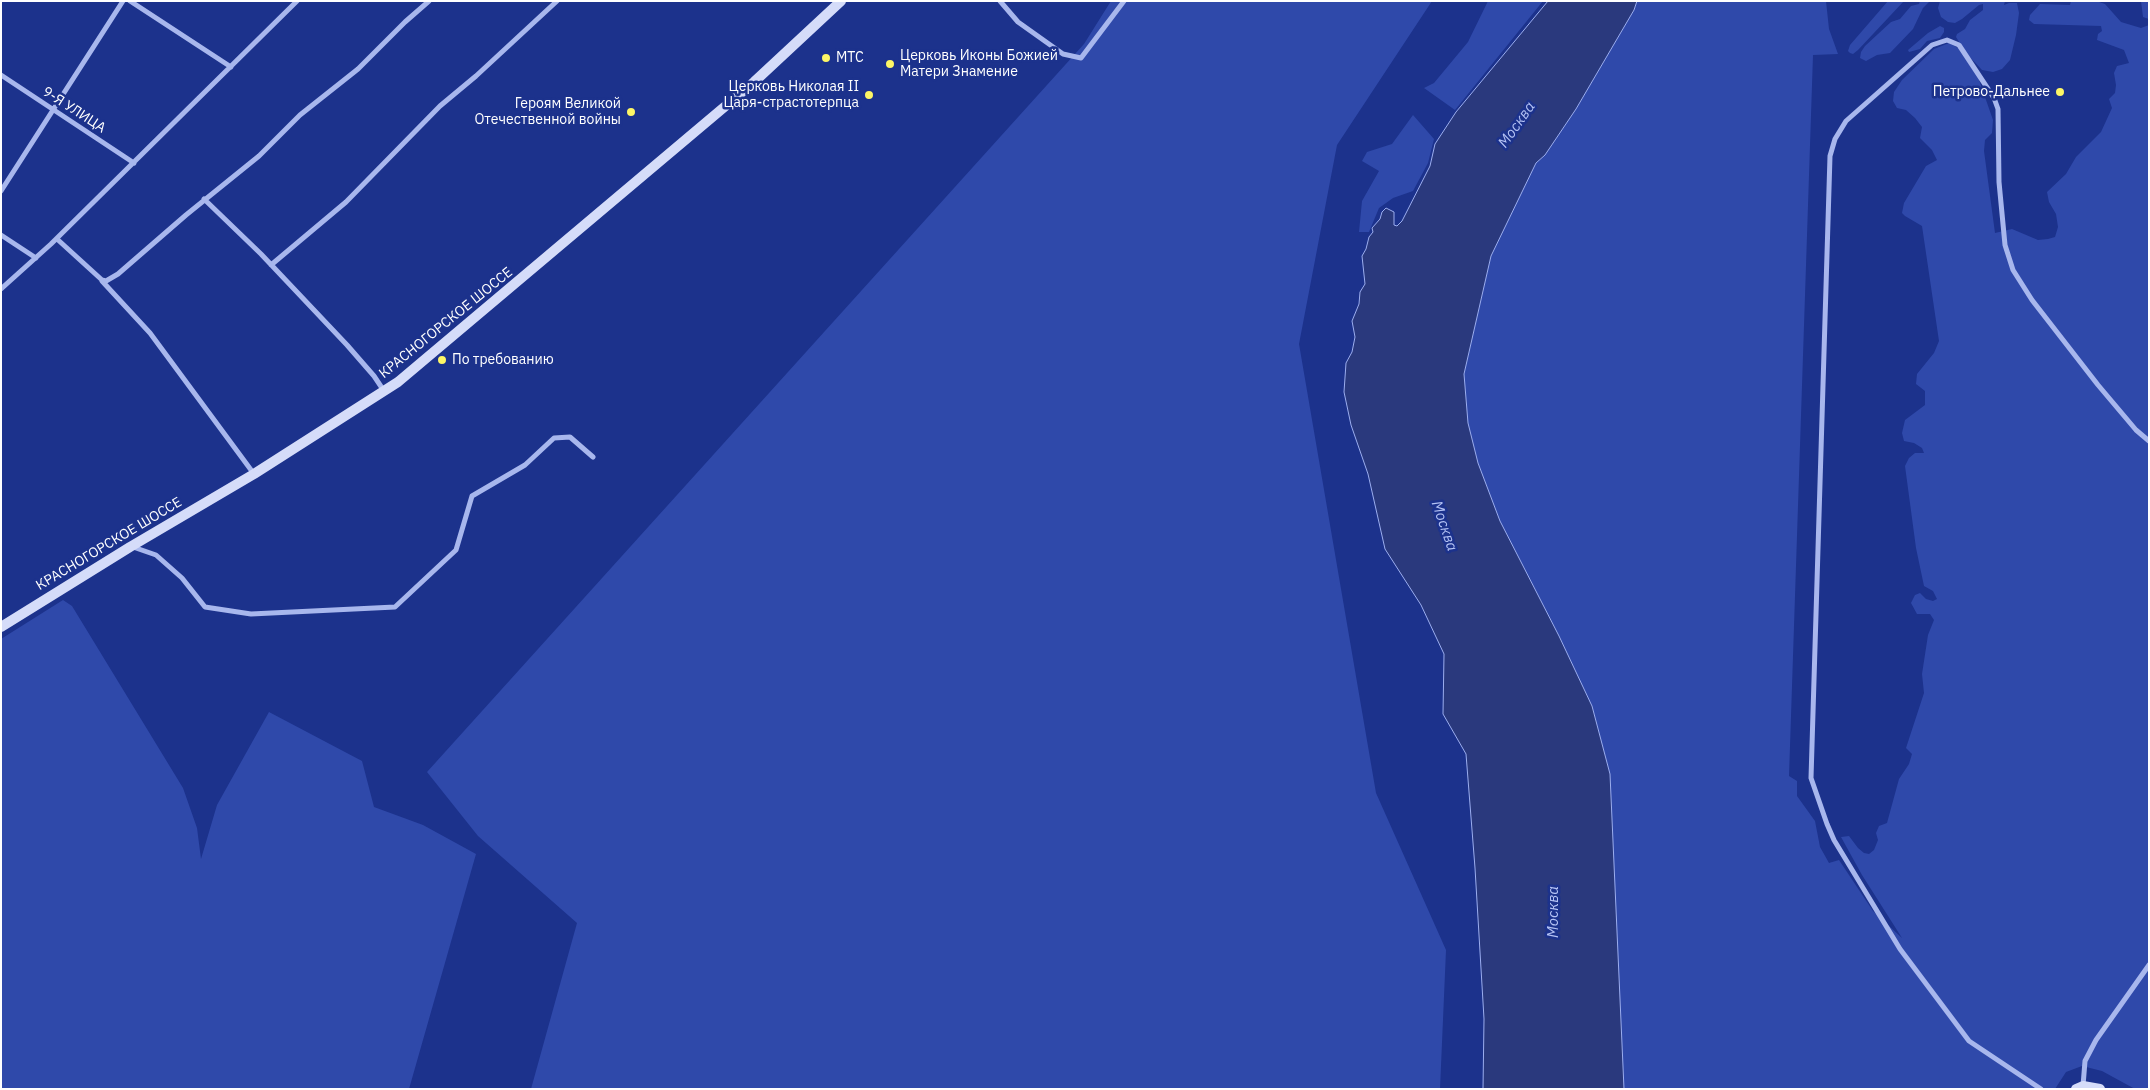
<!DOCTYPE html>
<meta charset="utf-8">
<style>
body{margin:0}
#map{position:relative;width:2150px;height:1090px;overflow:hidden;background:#1c328c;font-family:"IBM Plex Sans",sans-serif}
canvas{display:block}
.frame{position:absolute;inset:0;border:2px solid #fff;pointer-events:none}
</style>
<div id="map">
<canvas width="2150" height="1090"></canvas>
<div class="frame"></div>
</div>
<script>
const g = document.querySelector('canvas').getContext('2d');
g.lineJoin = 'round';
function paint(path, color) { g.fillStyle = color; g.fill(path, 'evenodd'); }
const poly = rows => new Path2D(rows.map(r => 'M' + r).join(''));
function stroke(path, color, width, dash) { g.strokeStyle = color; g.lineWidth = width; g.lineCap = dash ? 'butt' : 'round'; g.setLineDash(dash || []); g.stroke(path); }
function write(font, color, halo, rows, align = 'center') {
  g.font = font + ' "IBM Plex Sans",sans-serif'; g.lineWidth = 5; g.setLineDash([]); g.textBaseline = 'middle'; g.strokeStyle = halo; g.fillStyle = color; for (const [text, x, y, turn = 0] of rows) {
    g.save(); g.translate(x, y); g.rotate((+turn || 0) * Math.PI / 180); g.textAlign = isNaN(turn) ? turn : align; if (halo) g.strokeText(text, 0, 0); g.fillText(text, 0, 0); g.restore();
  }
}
paint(poly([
 [1111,1,1432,1,1337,145,1299,344,1376,793,1446,950,1440,1089,531,1089,577,923,478,836,427,772,1084,44],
 [1488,1,1543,1,1455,110,1424,88,1434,83,1468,42],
 [1637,1,1826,1,1829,29,1838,54,1813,55,1789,776,1797,781,1797,796,1815,821,1820,847,1829,863,1839,860,1873,911,1902,938,1862,875,1841,837,1849,836,1858,848,1864,853,1869,854,1874,850,1878,840,1876,833,1879,826,1887,823,1899,779,1909,764,1912,754,1906,748,1924,693,1922,674,1928,635,1934,620,1930,614,1917,614,1911,603,1915,595,1920,593,1926,599,1933,601,1937,599,1933,591,1924,586,1916,548,1905,466,1909,458,1915,453,1924,453,1922,448,1914,443,1904,441,1902,433,1905,420,1925,405,1925,391,1916,384,1917,374,1934,353,1939,341,1922,226,1905,216,1902,213,1904,203,1926,166,1937,160,1932,150,1920,138,1922,127,1915,118,1906,110,1897,108,1893,101,1894,92,1902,80,1934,49,1949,43,1958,48,1978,77,1993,120,1992,133,1985,140,1984,151,1995,233,2012,229,2038,240,2048,239,2055,237,2058,227,2056,214,2049,202,2047,192,2066,174,2076,157,2101,132,2112,108,2109,99,2115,93,2116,85,2114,73,2117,66,2129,63,2124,50,2097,40,2098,34,2102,31,2101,26,2034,24,2029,20,2030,15,2040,4,2070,5,2071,1,2096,1,2105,4,2121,22,2141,28,2149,25,2149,1089,2135,1089,2102,1071,2082,1066,2066,1072,2055,1089,1624,1089,1610,774,1592,706,1559,636,1500,521,1478,463,1468,423,1464,374,1491,256,1499,236,1536,163,1545,155,1576,109,1634,10],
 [1888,1,1904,1,1858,50,1853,54,1850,53,1848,51,1850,45],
 [1920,1,1930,1,1923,8,1913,29,1890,53,1877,55,1866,61,1860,58,1861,52,1865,46,1891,22,1900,19,1911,6,1919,4],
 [1940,1,2005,1,2004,5,2009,3,2017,3,2019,13,2016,35,2010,60,2002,69,1993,72,1982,70,1966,53,1956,37,1957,34,1965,29,1970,20,1983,10,1983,4,1979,5,1962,19,1955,23,1948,22,1941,17,1938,8],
 [2141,1,2149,1,2149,19,2143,17],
 [1940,26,1944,28,1944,32,1940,38,1927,41,1920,49,1909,52,1908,50,1928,33],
 [1413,115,1434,139,1428,163,1413,191,1393,198,1379,208,1369,232,1359,232,1362,201,1379,171,1362,161,1367,152,1392,144],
 [63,600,72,606,183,788,197,828,201,859,217,805,269,712,362,761,374,807,423,825,476,854,409,1089,1,1089,1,639]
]), '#2f49aa');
const water = poly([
 [1548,1,1637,1,1634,10,1576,109,1545,155,1536,163,1491,256,1464,374,1468,423,1478,463,1500,521,1559,636,1592,706,1610,774,1624,1089,1483,1089,1484,1019,1475,868,1466,754,1443,714,1444,654,1421,605,1385,549,1368,474,1351,425,1344,392,1346,363,1352,352,1355,337,1352,321,1359,304,1360,292,1365,284,1362,256,1366,249,1369,237,1373,232,1372,228,1380,219,1382,212,1386,208,1394,212,1394,225,1397,226,1402,221,1430,166,1435,144,1456,112,1548,1]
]);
paint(water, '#2a397d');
stroke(water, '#9caeef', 1);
stroke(poly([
 [130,1,231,67],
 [1000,1,1018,22,1063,54,1081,58,1124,1],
 [1,75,134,163],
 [1,191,123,1],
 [204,199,261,254,347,345,374,376,384,391],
 [1,235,36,258],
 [57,239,102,280,106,281,118,274,186,215,259,156,300,115,358,69,405,22,429,1],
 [271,265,346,202,440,106,476,76,557,1],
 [102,281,150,333,254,474],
 [1,289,51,244,297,1],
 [133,547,156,555,182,578,205,607,251,614,395,607,456,550,472,496,525,465,554,438,570,437,593,457],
 [2083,1086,2085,1061,2096,1040,2149,965],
 [2041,1089,1969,1041,1900,949,1834,840,1827,824,1811,778,1830,156,1835,139,1846,121,1932,45,1947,40,1959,45,1994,98,1998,109,1999,182,2005,245,2013,270,2032,300,2098,385,2136,430,2149,441]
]), '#a8b7ed', 5);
stroke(poly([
 [1,627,130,547,254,474,398,382,754,82,841,1],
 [2076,1089,2083,1086,2100,1089]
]), '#d5dcf9', 10);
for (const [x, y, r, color] of [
 [826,58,5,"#fdf666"],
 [890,64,5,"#fdf666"],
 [2060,92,5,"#fdf666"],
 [869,95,5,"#fdf666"],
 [631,112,5,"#fdf666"],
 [442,360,5,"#fdf666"]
]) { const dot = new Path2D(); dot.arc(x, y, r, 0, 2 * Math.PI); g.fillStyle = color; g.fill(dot); stroke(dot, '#1c328c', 2); }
write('14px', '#fff', '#1c328c', [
 ["Церковь Иконы Божией",900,56],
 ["Матери Знамение",900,72],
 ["МТС",836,58],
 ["Церковь Николая II",859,87,"right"],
 ["Царя-страстотерпца",859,103,"right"],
 ["Петрово-Дальнее",2050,92,"right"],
 ["Героям Великой",621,104,"right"],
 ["Отечественной войны",621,120,"right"],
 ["По требованию",452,360]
], 'left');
write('14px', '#fff', '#1c328c', [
 ["9-Я УЛИЦА",74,110,33],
 ["КРАСНОГОРСКОЕ ШОССЕ",446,323,-39],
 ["КРАСНОГОРСКОЕ ШОССЕ",109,544,-31]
]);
write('italic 15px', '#b4c2f4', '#1c328c', [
 ["Москва",1517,125,-55],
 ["Москва",1444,526,71],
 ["Москва",1554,912,-90]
]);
</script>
